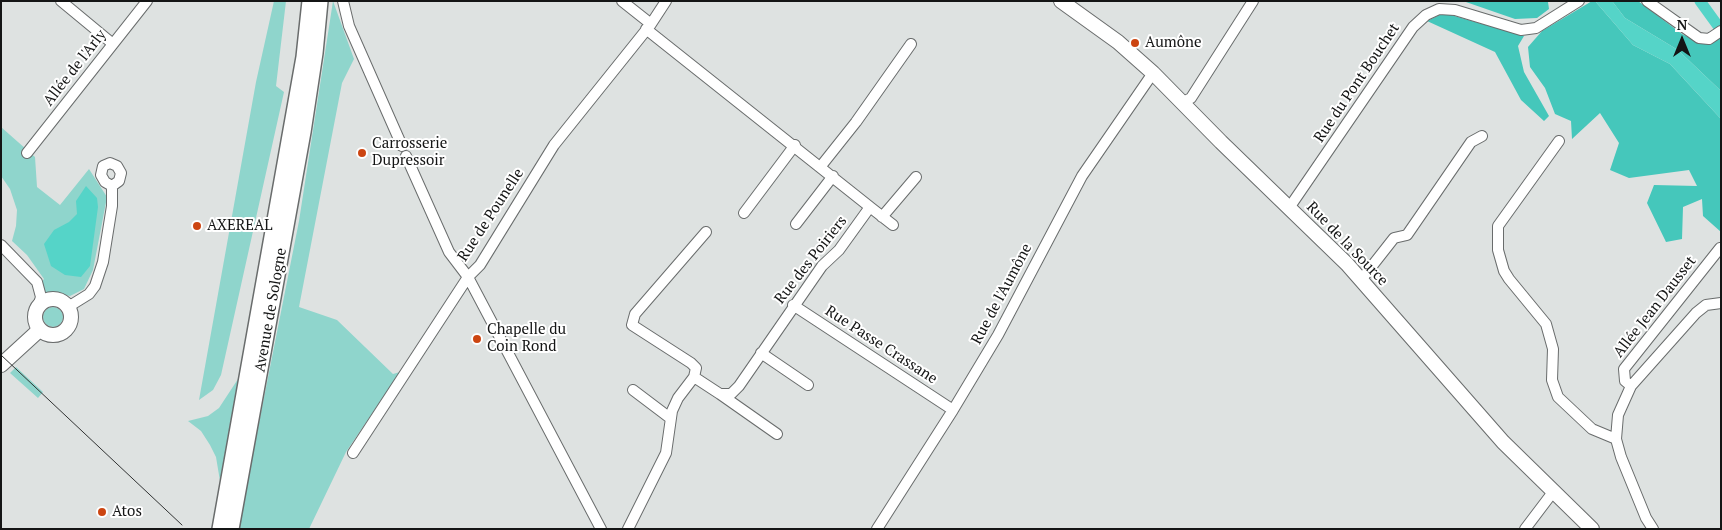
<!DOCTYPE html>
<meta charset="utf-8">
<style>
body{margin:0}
#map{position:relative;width:1722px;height:530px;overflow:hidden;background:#dee2e1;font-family:"PT Serif",serif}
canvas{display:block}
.frame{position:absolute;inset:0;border:2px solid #141515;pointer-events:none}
.north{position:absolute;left:1657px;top:15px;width:50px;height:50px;-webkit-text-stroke:4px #fff;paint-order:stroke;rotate:0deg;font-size:14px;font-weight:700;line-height:20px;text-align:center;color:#141515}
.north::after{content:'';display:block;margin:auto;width:18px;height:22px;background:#141515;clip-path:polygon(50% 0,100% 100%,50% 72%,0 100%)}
</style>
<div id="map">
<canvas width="1722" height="530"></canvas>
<div class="frame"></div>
<div class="north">N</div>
</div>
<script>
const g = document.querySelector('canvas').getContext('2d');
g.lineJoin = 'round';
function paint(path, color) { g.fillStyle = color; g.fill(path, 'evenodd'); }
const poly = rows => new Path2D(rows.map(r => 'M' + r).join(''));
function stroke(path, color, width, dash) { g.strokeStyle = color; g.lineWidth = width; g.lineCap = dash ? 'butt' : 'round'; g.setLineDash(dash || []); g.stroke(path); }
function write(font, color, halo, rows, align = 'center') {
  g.font = font + ' "PT Serif",serif'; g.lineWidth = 4; g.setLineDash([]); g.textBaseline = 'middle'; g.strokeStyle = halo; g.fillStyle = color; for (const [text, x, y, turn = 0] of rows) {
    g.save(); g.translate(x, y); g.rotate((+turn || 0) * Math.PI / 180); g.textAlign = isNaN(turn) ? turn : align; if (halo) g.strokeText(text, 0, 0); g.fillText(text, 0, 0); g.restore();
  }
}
paint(poly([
 [274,1,286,1,276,86,284,92,221,375,213,390,199,400,256,82],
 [333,1,354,59,342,83,299,307,337,320,393,374,400,372,346,452,309,529,238,529,299,221],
 [1,127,35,157,37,187,60,205,89,169,107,197,93,270,84,289,70,296,55,293,46,295,41,283,44,279,27,255,12,241,16,226,17,210,10,189,1,176],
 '43 317a10 10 0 1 1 20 0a10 10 0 1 1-20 0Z',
 [16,367,43,392,38,398,10,373],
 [238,379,220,481,216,457,210,445,201,431,188,421,208,416,219,408]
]), '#8fd5cc');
paint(poly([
 [1463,1,1546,1,1548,2,1549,9,1537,18,1515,19],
 [1592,1,1595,1,1633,45,1670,64,1721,119,1721,232,1703,216,1702,199,1683,207,1682,239,1666,242,1647,203,1654,185,1697,186,1689,170,1629,178,1610,170,1619,143,1600,113,1572,139,1571,121,1555,114,1545,88,1530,67,1528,47,1542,31],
 [1612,1,1638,1,1682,34,1700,43,1721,36,1721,91,1678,50,1625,18],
 [1444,13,1524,36,1518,46,1524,72,1549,116,1544,121,1521,100,1495,52,1427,21]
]), '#45c7bb');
paint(poly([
 [1595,1,1612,1,1625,18,1678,50,1721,91,1721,119,1670,64,1633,45],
 [86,186,97,198,98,207,90,266,81,277,65,275,51,266,44,244,54,230,69,222,77,214,76,201]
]), '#55d4c8');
stroke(poly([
 [1700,1,1721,30]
]), '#55d4c8', 11);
const street = poly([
 [61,1,113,44],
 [343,1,349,26,402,146],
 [622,1,651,24],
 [1647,1,1699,38,1709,39,1721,31],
 [1183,102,1191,98,1253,1],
 [1559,141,1498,226,1498,250,1504,271,1509,279,1546,324,1553,349,1552,380,1558,397,1592,429,1616,439],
 [27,153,147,1],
 [406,156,449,252,468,277,601,529],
 [821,166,856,122,911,44],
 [870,207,893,225],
 [1289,208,1413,27,1426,15,1439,9,1455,10,1521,30,1536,28,1579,1],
 [744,213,795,145],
 [882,217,916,177],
 [796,224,833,176],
 [1,245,37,282,41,297,38,307],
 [1361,280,1394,238,1407,235,1471,142,1482,136],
 [793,305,953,410],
 [68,307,89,294,95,286,103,262,112,206,112,186,119,181,121,173,117,166,110,163,103,166,101,175,105,182,112,186],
 [761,353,808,385],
 [694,377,696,368,691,363,632,325,635,314,706,232],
 [1631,386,1625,381,1624,369,1720,248],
 [633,390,670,418],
 [720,394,777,434],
 [353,453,468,277,480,265,554,145,651,24,666,1],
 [628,529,666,453,672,411,678,398,694,377,720,394,731,394,739,386,822,266,839,250,870,207,646,29],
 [877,529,953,410,998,335,1082,176,1153,73],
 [1525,529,1553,492],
 [1653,529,1646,518,1621,457,1616,439,1618,415,1631,386,1696,313,1706,305,1721,303]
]);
const secondary = poly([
 [1061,1,1118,42,1153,73,1221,142,1347,264,1503,442,1592,529],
 '35 317a18 18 0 1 1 36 0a18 18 0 1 1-36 0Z',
 [1,365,36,333,38,328]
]);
const primary = poly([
 [220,529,304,57,310,1],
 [231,529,303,132,315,53,320,1]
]);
stroke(street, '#696c6c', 12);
stroke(secondary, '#696c6c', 16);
stroke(primary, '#696c6c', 18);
stroke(street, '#fff', 10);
stroke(secondary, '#fff', 14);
stroke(primary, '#fff', 15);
stroke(poly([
 [1,355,182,525]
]), '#303232', 1);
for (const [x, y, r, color] of [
 [1135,43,5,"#cc4511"],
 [362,153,5,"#cc4511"],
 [197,226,5,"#cc4511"],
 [477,339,5,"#cc4511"],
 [102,512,5,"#cc4511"]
]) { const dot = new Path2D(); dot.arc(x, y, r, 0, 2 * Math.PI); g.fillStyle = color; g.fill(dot); stroke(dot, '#fff', 2); }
write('15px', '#141515', '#fff', [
 ["Aumône",1145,43],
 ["Carrosserie",372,144],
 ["Dupressoir",372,161],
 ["AXEREAL",207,226],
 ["Chapelle du",487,330],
 ["Coin Rond",487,347],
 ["Atos",112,512]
], 'left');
write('15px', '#141515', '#fff', [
 ["Allée de l'Arly",75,68,-52],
 ["Rue du Pont Bouchet",1357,83,-56],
 ["Rue de Pounelle",491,215,-57],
 ["Rue de la Source",1347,244,46],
 ["Rue des Poiriers",811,260,-52],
 ["Rue de l'Aumône",1002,294,-62],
 ["Allée Jean Dausset",1655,307,-52],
 ["Avenue de Sologne",271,310,-80],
 ["Rue Passe Crassane",881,345,33]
]);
</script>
